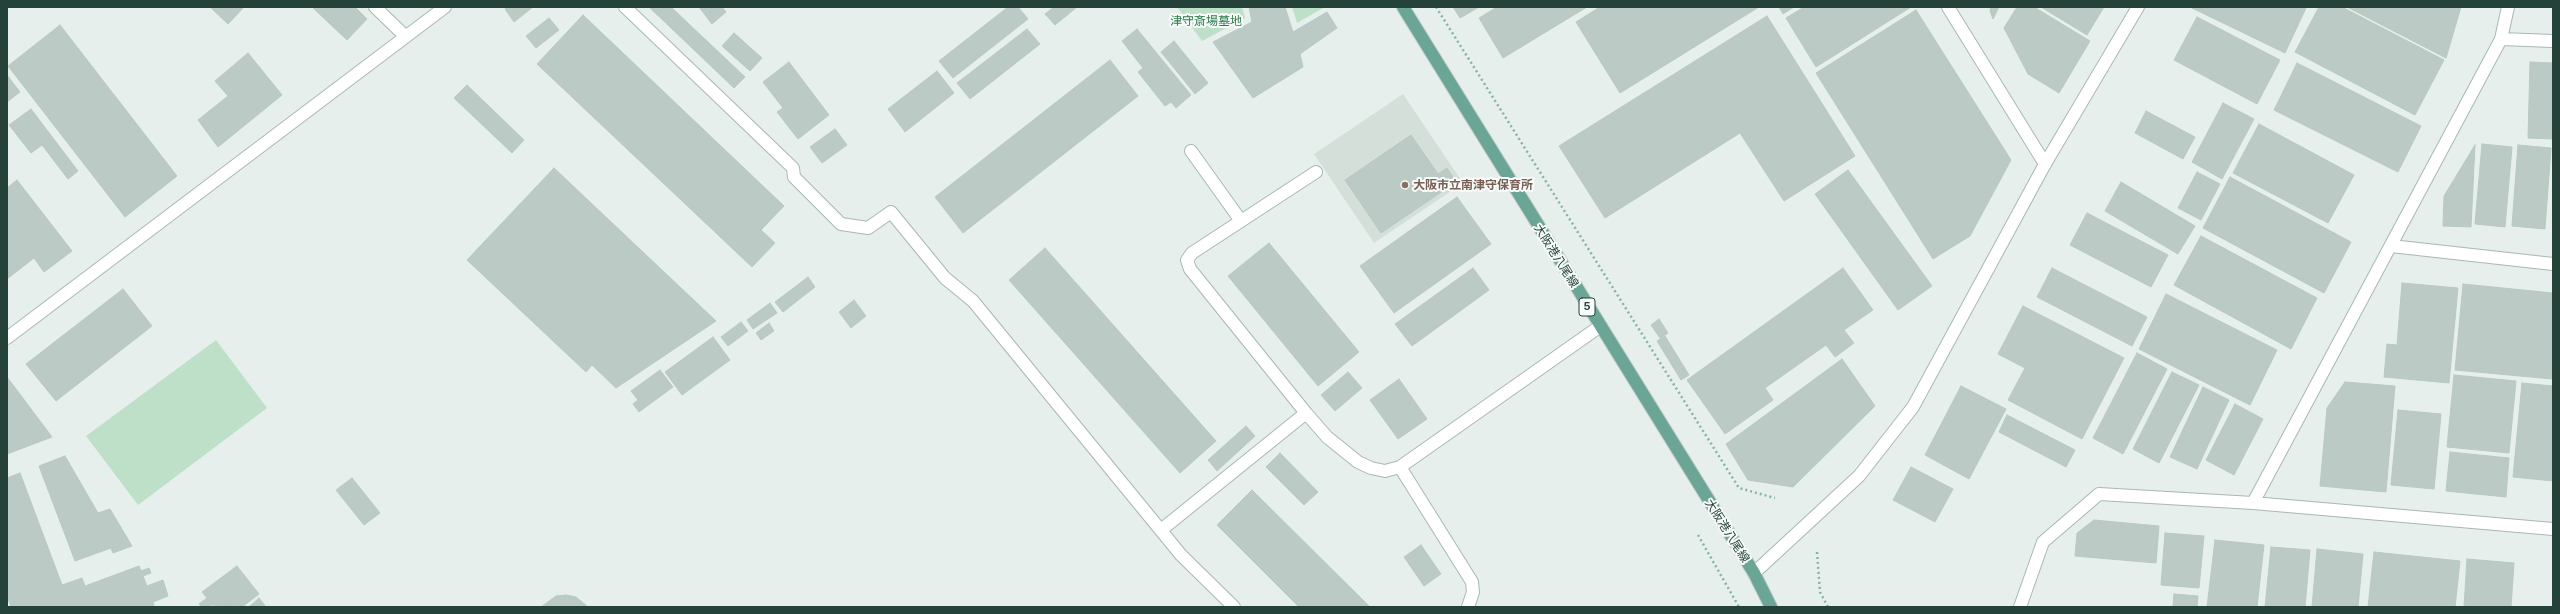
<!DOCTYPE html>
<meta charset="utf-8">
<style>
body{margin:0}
#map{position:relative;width:2560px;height:614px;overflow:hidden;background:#e6efeb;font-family:Inter,sans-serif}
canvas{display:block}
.frame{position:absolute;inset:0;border:8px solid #24423a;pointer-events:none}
</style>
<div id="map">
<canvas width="2560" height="614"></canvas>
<div class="frame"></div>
</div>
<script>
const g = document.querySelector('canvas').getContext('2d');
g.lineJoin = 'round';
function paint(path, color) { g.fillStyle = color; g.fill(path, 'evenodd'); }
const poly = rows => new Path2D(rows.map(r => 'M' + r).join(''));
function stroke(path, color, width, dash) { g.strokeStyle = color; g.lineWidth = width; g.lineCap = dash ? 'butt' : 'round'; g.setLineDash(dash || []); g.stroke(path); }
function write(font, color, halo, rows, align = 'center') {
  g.font = font + ' Inter,"Noto Sans JP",sans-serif'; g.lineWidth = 4; g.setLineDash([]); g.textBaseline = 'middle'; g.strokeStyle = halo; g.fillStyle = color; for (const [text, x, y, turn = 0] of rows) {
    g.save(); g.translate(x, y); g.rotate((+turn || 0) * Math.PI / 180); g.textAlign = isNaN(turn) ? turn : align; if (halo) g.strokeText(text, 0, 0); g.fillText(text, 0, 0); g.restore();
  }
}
paint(poly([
 [1403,94,1463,183,1374,243,1314,154]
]), '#d4dfda');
paint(poly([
 [1177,7,1242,7,1245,18,1202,41],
 [1292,7,1325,7,1297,23],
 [216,340,267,408,138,505,86,436]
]), '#bfe0c8');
const building = poly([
 [210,7,244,7,228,24,210,7],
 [312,7,355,7,367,19,347,40,312,7],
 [507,7,533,7,514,22,505,9,507,7],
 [649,7,671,7,745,77,734,88,649,7],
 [699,7,722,7,726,12,712,24,699,7],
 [1008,7,1018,7,1028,19,953,78,939,61,1008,7],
 [1054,7,1077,7,1055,25,1045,14,1054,7],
 [1249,7,1285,7,1293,32,1327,12,1337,28,1300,54,1303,67,1253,98,1213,42,1252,22,1249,7],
 [1453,7,1479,7,1460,18,1453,7],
 [1497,7,1587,7,1503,58,1479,18,1497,7],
 [1600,7,1759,7,1620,93,1576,22,1600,7],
 [1779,7,1794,7,1783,14,1779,7],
 [1804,7,1911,7,1816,67,1786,18,1804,7],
 [1991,7,1999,7,1993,19,1990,11,1991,7],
 [2017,7,2034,7,2090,41,2059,93,2028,74,2004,28,2017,7],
 [2041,7,2104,7,2087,35,2041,7],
 [2304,7,2306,8,2285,53,2192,8,2304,7],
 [2319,7,2342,7,2444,60,2415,115,2295,52,2319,7],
 [2347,7,2461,7,2446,58,2347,7],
 [1916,10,2011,160,1970,236,1933,259,1816,73,1916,10],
 [583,15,784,206,761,230,775,243,752,267,537,64,583,15],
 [1767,16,1855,156,1784,201,1740,133,1605,218,1559,146,1767,16],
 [2197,17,2280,60,2257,104,2174,60,2197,17],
 [549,18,559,30,536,48,526,36,549,18],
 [60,25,177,176,125,217,8,66,60,25],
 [1027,29,1040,44,970,99,957,83,1027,29],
 [1137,29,1191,95,1176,108,1171,102,1165,106,1138,72,1143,68,1122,41,1137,29],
 [734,33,762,58,750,71,722,46,734,33],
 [1174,41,1208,83,1195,94,1161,52,1174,41],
 [248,53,282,95,218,147,198,120,228,96,215,81,248,53],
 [1110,60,1138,96,963,233,935,197,1110,60],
 [789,62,829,115,798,139,777,112,783,108,763,82,789,62],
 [2530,62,2553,63,2553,139,2528,138,2530,62],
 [2297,63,2421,126,2398,172,2274,110,2297,63],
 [937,71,954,93,905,132,888,109,937,71],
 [7,75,20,92,7,102,7,75],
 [467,85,524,140,512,153,454,98,467,85],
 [2223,103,2254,119,2222,179,2192,162,2223,103],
 [31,109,78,171,68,179,42,145,31,153,9,125,31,109],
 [2146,111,2195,137,2183,159,2135,133,2146,111],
 [2259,124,2354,175,2328,223,2233,173,2259,124],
 [835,129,847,145,822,163,810,147,835,129],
 [1411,135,1438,174,1447,168,1456,182,1381,233,1345,180,1411,135],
 [2482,144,2512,147,2505,227,2475,224,2482,144],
 [2475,145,2471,227,2443,226,2444,196,2475,145],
 [2518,145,2551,148,2545,229,2512,226,2518,145],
 [554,168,716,321,616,388,592,365,586,372,467,260,554,168],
 [1848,170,1932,286,1898,310,1815,194,1848,170],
 [2197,172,2220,184,2201,220,2178,208,2197,172],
 [2230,177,2351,242,2324,293,2203,228,2230,177],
 [17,180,72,251,44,272,34,258,7,279,7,188,17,180],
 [2121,182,2195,226,2178,254,2105,211,2121,182],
 [1457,197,1491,244,1394,313,1360,266,1457,197],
 [2087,213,2168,255,2151,287,2070,245,2087,213],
 [2201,236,2317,298,2291,349,2174,285,2201,236],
 [1269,243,1359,352,1318,386,1228,276,1269,243],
 [1045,248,1216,441,1180,473,1009,280,1045,248],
 [1473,268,1489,290,1412,346,1395,324,1473,268],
 [1843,268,1873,310,1844,330,1854,343,1835,357,1826,345,1765,388,1773,400,1725,434,1687,380,1843,268],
 [2052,268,2147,317,2132,346,2037,297,2052,268],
 [808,277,815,287,783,312,775,302,808,277],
 [2402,283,2458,288,2449,383,2384,377,2387,344,2397,345,2402,283],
 [2463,284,2553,293,2552,379,2455,370,2463,284],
 [123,289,152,326,56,401,26,364,123,289],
 [2166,294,2277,350,2250,405,2139,349,2166,294],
 [854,300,866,316,851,328,839,312,854,300],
 [770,303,777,313,753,329,747,320,770,303],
 [2023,306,2124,358,2082,439,2008,400,2025,368,1998,354,2023,306],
 [1659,319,1668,333,1660,338,1651,325,1659,319],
 [741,322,748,331,728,346,721,337,741,322],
 [769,323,774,331,761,340,756,333,769,323],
 [1665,336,1689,375,1681,380,1657,341,1665,336],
 [713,337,730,360,682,395,665,372,713,337],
 [2137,353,2167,369,2123,454,2093,438,2137,353],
 [1842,359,1875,406,1793,487,1748,480,1726,444,1842,359],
 [660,370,673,387,639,412,633,404,638,400,631,391,660,370],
 [1348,372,1362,388,1335,411,1321,395,1348,372],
 [2172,372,2199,385,2159,463,2133,449,2172,372],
 [2454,375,2516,381,2509,453,2447,447,2454,375],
 [7,377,52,437,7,454,7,377],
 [1399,379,1427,419,1398,439,1370,400,1399,379],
 [2345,382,2395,386,2386,492,2320,486,2327,408,2345,382],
 [2522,383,2553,386,2553,481,2513,477,2522,383],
 [1961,386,2006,409,1969,479,1925,455,1961,386],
 [2203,387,2229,400,2197,469,2170,457,2203,387],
 [2235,404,2263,419,2234,475,2206,460,2235,404],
 [2398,410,2441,414,2434,489,2391,485,2398,410],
 [2007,415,2075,450,2066,467,1999,432,2007,415],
 [1246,426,1255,436,1217,471,1208,460,1246,426],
 [2450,452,2509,458,2506,497,2446,491,2450,452],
 [1280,453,1318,492,1304,505,1266,467,1280,453],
 [65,456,98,513,110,509,132,546,113,553,111,548,75,561,39,466,65,456],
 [1911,467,1953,489,1935,522,1893,500,1911,467],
 [20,473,62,585,82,578,85,586,139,566,141,571,149,568,151,573,143,576,147,586,163,580,168,596,153,602,154,607,11,607,7,596,7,478,20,473],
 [352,478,380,513,364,525,336,490,352,478],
 [1252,490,1370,607,1299,607,1217,525,1252,490],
 [2094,520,2159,526,2156,563,2075,556,2077,533,2094,520],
 [2165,533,2204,536,2199,588,2161,585,2165,533],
 [2215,540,2264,545,2257,607,2207,607,2215,540],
 [1421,545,1441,574,1424,586,1404,557,1421,545],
 [2271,547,2310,550,2305,607,2265,607,2271,547],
 [2317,549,2363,554,2358,607,2312,607,2317,549],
 [2374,552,2460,561,2455,607,2368,607,2374,552],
 [2467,559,2514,563,2511,607,2464,607,2467,559],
 [237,566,259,594,242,607,212,605,202,607,199,604,207,598,202,592,237,566],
 [2174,594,2198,596,2197,607,2173,607,2174,594],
 [566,595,576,597,588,607,541,607,556,596,566,595],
 [259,598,266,607,249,607,259,598]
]);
paint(building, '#bbcac4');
stroke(building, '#b8c9c2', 1);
const minor = poly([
 [375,7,405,36],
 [625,7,793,168,794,177,841,224,868,228,891,212,945,278,973,301,1181,555,1234,607],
 [1948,7,2045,164],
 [2501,39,2553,41],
 [1191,151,1241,221],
 [2391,246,2553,264],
 [7,338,445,7],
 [1306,413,1190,269,1187,260,1192,253,1316,172],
 [2253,503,2501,39,2508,7],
 [1161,530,1306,413,1327,437,1358,462,1371,468,1385,471,1400,467],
 [1468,607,1473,592,1472,582,1400,467,1599,327],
 [2020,607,2043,542,2099,494,2253,503,2553,529]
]);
const tertiary = poly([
 [1754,573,1859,476,1913,407,2045,164,2138,7]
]);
const primary = poly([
 [1403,7,1754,573,1771,607]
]);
stroke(minor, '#a8b8b2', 14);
stroke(tertiary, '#a8b8b2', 14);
stroke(primary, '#c2cac8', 14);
stroke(poly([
 [1436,7,1739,488,1775,498],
 [1698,535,1739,607],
 [1817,552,1820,592,1828,607]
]), '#86b3a5', 2.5, [2, 3]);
stroke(minor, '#fff', 12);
stroke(tertiary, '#fff', 12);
stroke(primary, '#6aa596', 12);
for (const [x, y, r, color] of [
 [1405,185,4,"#8d6e63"]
]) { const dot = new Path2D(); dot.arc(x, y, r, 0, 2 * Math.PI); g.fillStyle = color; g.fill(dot); stroke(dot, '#f7fbf9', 1.5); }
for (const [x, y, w] of [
 [1587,307,16]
]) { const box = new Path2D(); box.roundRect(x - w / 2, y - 9, w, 18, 3); g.fillStyle = '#f7fbf9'; g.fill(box); stroke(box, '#24423a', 1); }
write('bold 11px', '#24423a', null, [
 ["5",1587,307]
]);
write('12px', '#2d7a4b', '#f7fbf9', [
 ["津守斎場墓地",1206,21]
]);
write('bold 12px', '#785e54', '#f7fbf9', [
 ["大阪市立南津守保育所",1413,185]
], 'left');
write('12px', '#24423a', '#f7fbf9', [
 ["大阪港八尾線",1556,256,58],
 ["大阪港八尾線",1727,531,58]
]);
</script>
